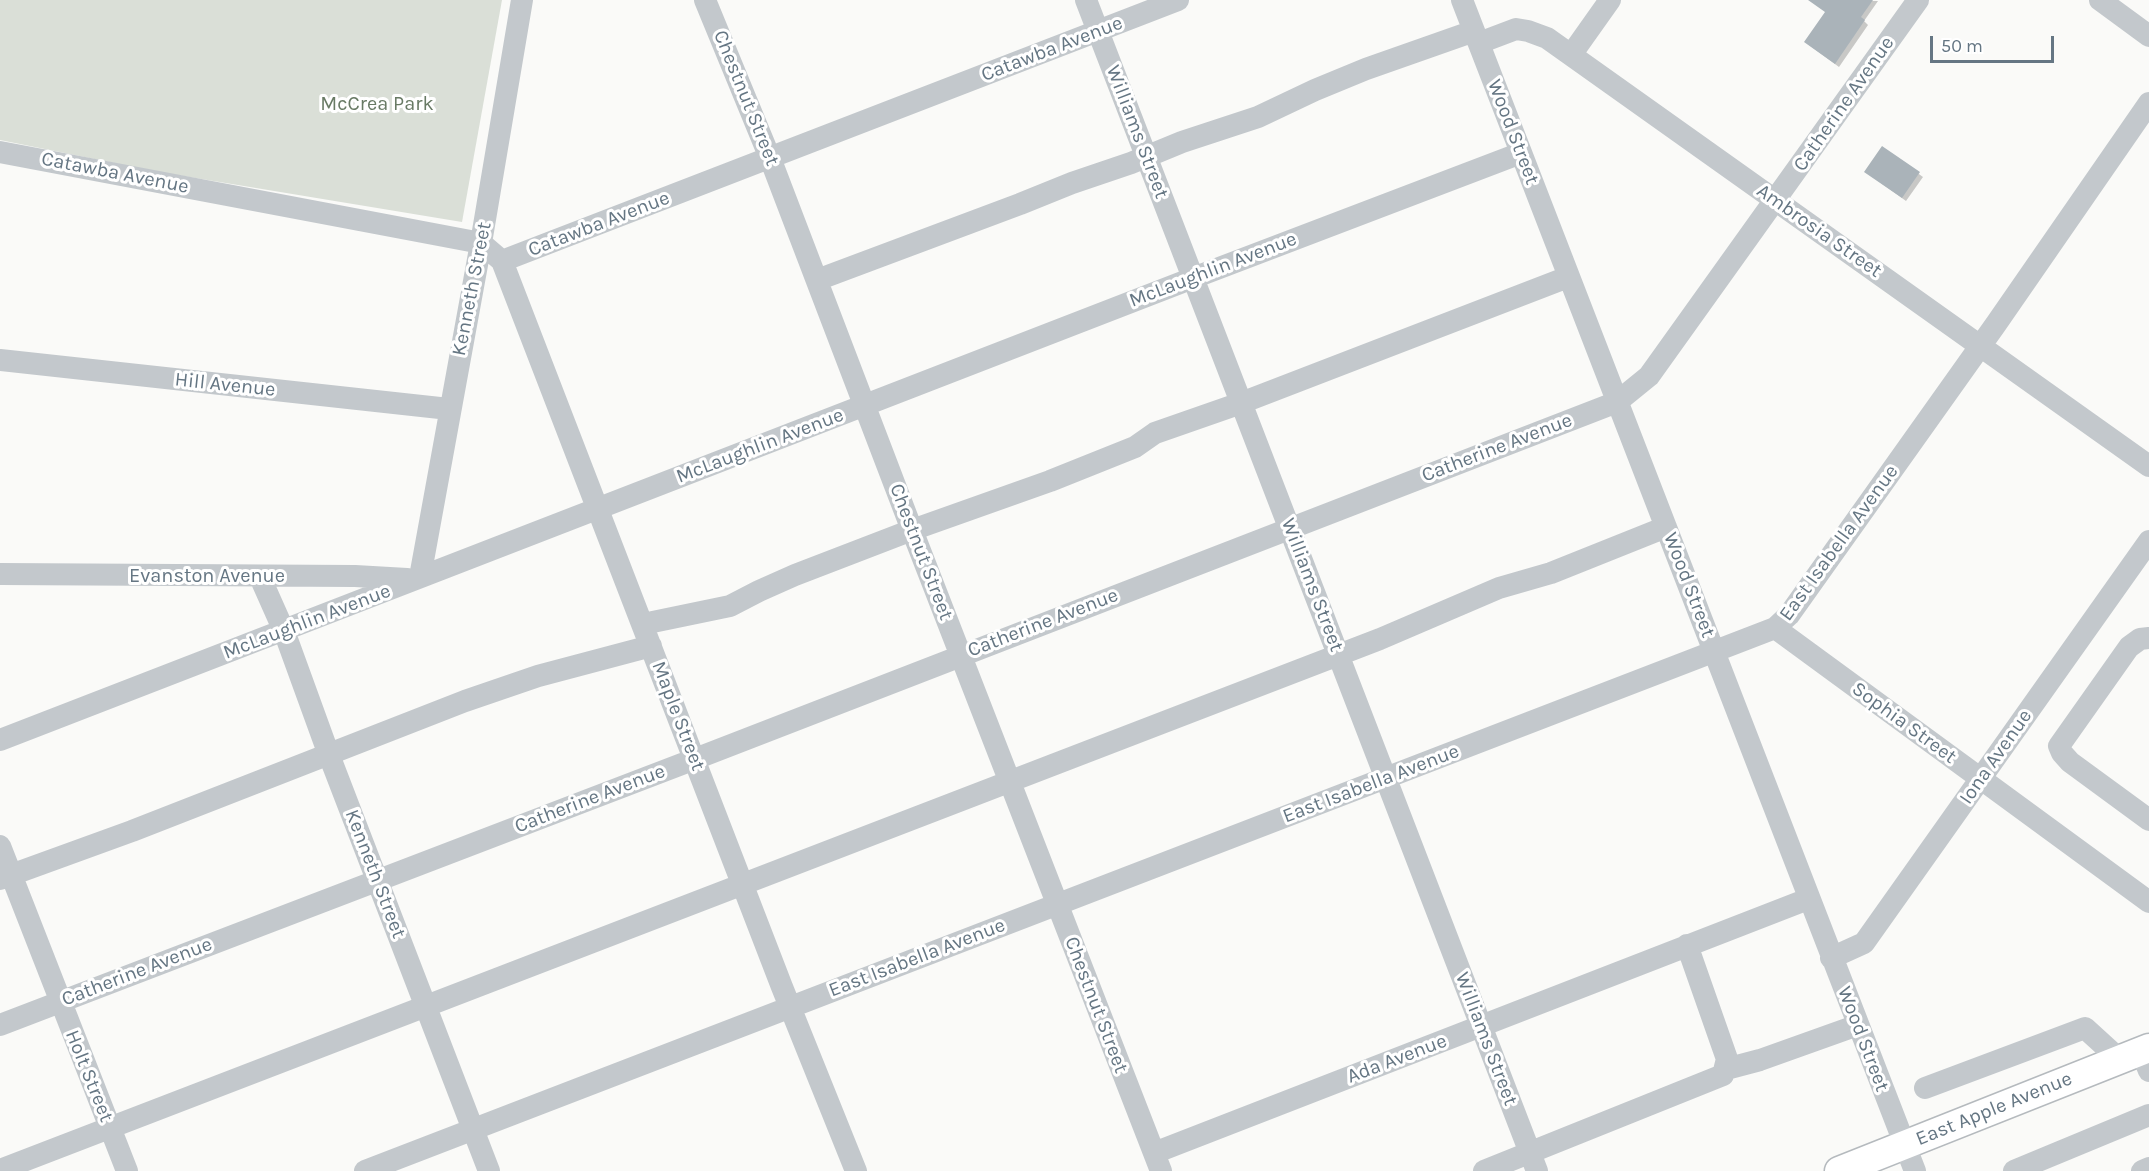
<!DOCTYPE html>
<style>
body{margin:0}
#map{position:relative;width:2149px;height:1171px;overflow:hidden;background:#fafaf8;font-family:Karla,sans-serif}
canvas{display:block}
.scale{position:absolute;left:1930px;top:36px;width:124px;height:27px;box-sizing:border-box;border:3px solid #657683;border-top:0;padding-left:8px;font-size:18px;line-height:21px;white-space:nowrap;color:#657683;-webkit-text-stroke:4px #fff;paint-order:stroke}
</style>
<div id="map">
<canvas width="2149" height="1171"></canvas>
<div class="scale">50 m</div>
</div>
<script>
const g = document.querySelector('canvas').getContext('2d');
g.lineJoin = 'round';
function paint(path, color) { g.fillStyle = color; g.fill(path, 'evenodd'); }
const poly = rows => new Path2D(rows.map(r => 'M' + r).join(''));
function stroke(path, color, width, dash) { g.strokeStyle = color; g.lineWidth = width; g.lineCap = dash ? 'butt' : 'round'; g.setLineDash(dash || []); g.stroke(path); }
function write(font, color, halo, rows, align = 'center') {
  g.font = font + ' Karla,sans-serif'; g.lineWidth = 6; g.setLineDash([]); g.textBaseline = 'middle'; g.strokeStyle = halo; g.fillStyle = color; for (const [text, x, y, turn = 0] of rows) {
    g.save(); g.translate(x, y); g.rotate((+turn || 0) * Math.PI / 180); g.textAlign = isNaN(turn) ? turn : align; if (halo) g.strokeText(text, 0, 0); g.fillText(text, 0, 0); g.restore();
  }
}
paint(poly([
 [0,0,502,0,462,222,159,172,0,140]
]), '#dadfd7');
paint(poly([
 [1825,0,1878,1,1864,21,1868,25,1839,67,1809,45,1826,13],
 [1883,148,1923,177,1906,201,1870,175]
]), '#0003');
paint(poly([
 [1808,0,1873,0,1861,17,1865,20,1835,64,1804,42,1825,12],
 [1882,146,1920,172,1902,198,1864,172]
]), '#aab3b9');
const major = poly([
 [1839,1171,2149,1048]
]);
stroke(major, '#b5babe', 31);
stroke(poly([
 [705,0,770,158,912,530,1161,1171],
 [1086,0,1537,1171],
 [1462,0,1915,1171],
 [2100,0,2149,36],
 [1479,43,1516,29,1528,31,1547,38,2149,466],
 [1571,55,1610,0],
 [0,152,481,243,502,261,1178,0],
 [502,261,782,987,856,1171],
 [817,280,1020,204,1072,183,1131,163,1182,142,1258,117,1315,90,1366,69,1474,31],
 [0,360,449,409],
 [0,574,355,576,407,579],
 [260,577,284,631,329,755,489,1171],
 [420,577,481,243,522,0],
 [643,624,730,606,759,591,795,575,912,530,1050,481,1135,447,1155,433,1241,403,1568,277],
 [1775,628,2149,902],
 [2149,638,2140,639,2129,647,2059,746,2062,753,2070,762,2149,820],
 [0,740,1193,278,1521,153],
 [0,846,127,1171],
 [0,879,132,831,465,701,538,676,651,646],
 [1831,958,1864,943,2149,541],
 [0,1025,695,759,1617,402,1649,376,1918,0],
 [2141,1051,2149,1071],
 [1726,1069,1760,1060,1858,1025],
 [1925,1088,2085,1028,2119,1059],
 [1154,1153,1808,899],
 [0,1170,1380,639,1499,588,1551,573,1666,527],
 [365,1171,1775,628,1789,615,1996,324,2149,103],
 [1484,1171,1723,1075,1727,1059,1687,945],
 [2014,1171,2149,1115],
 [2142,1171,2149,1168]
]), '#c3c8cc', 22);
stroke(major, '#fff', 28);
write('20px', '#657683', '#fff', [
 ["Catawba Avenue",1052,49,-21],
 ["Chestnut Street",746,98,68],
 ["Catherine Avenue",1844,104,-55],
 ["Williams Street",1137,132,69],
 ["Wood Street",1513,132,69],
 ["Catawba Avenue",115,173,11],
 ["Catawba Avenue",599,224,-21],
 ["Ambrosia Street",1819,231,35],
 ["McLaughlin Avenue",1213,270,-21],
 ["Kenneth Street",472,289,-79],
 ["Hill Avenue",225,385,6],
 ["McLaughlin Avenue",760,446,-21],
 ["Catherine Avenue",1497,448,-21],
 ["East Isabella Avenue",1839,543,-54],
 ["Chestnut Street",921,552,69],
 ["Evanston Avenue",207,576],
 ["Williams Street",1312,585,69],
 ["Wood Street",1689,585,69],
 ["McLaughlin Avenue",307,622,-21],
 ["Catherine Avenue",1043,623,-21],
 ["Maple Street",678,716,69],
 ["Sophia Street",1904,723,36],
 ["Iona Avenue",1996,757,-55],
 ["East Isabella Avenue",1371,784,-21],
 ["Catherine Avenue",590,799,-21],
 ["Kenneth Street",375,874,69],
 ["East Isabella Avenue",917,958,-21],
 ["Catherine Avenue",137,972,-21],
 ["Chestnut Street",1096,1005,69],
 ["Williams Street",1486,1039,69],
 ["Wood Street",1863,1039,69],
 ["Ada Avenue",1397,1059,-21],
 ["Holt Street",89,1076,68],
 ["East Apple Avenue",1994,1109,-22]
]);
write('20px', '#687a64', '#fff', [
 ["McCrea Park",377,104]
]);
</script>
